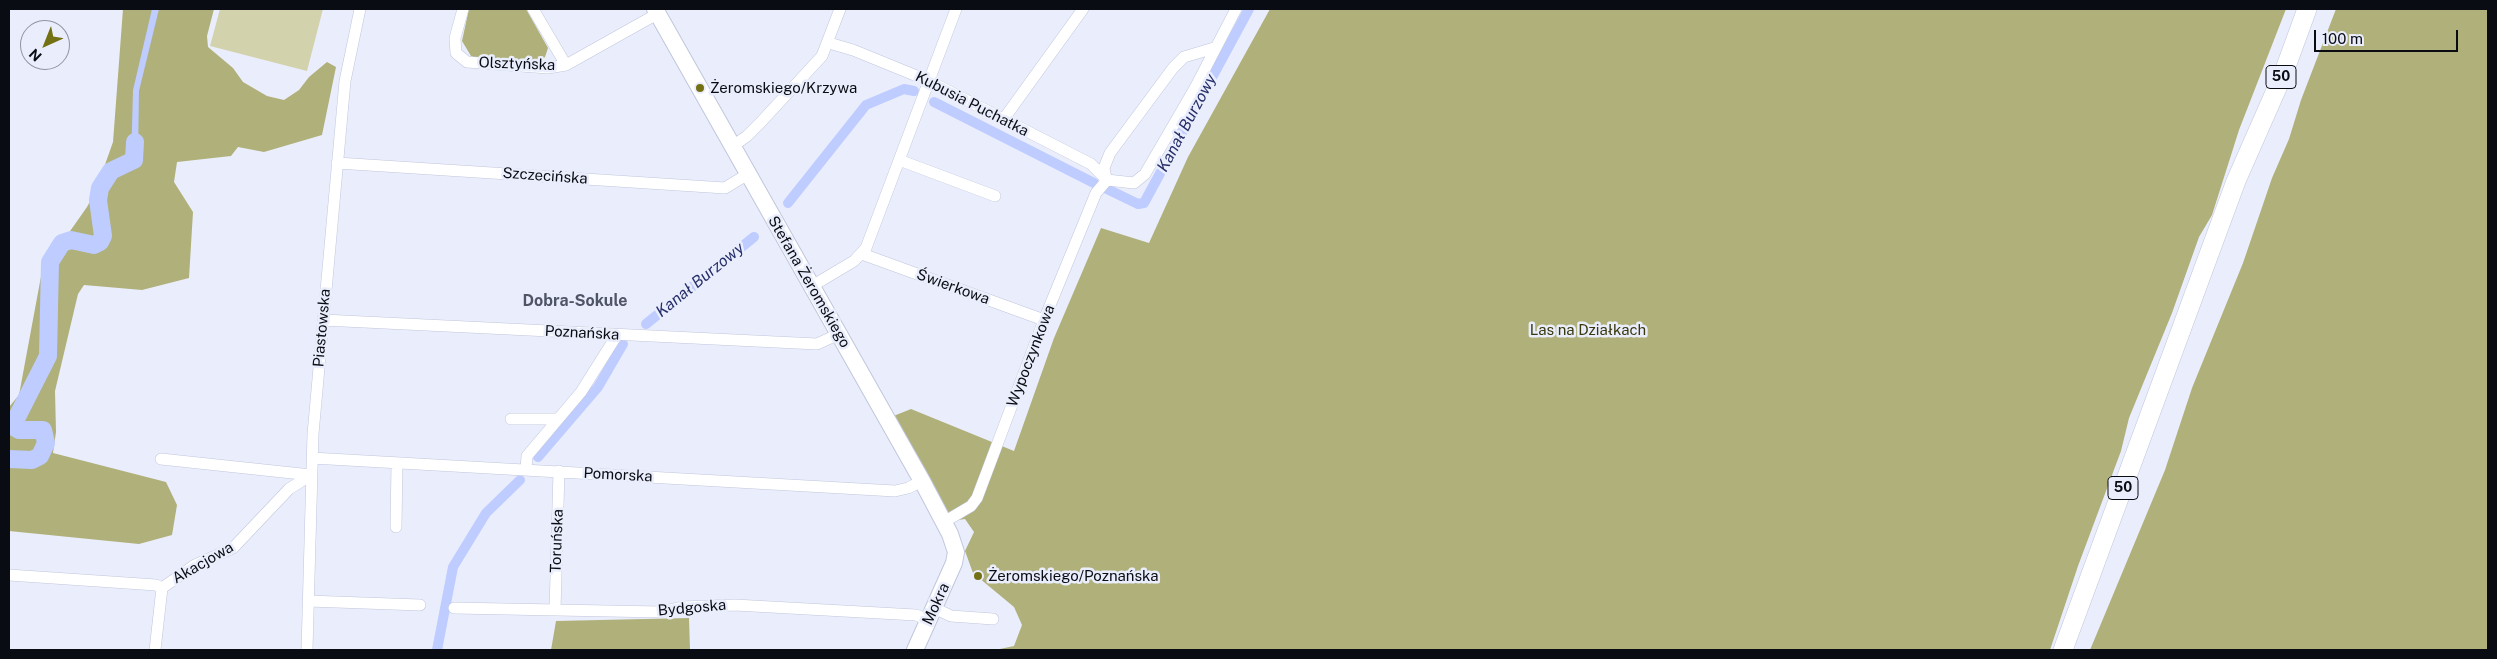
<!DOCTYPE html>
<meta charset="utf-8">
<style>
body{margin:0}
#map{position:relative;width:2497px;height:659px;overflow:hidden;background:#eaeefc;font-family:"Public Sans",sans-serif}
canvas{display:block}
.frame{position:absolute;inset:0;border:10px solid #0a0c13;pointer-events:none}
.north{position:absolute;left:20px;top:20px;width:50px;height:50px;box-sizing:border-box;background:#eaeefc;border:1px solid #90949f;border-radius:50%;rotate:224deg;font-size:14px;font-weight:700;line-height:20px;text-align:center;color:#0a0c13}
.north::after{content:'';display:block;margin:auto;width:18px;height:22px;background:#737114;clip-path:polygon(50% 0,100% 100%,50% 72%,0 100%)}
.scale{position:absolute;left:2314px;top:30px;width:144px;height:22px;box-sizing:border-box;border:2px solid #0a0c13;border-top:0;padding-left:6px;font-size:15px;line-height:18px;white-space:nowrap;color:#0a0c13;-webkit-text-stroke:4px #eaeefc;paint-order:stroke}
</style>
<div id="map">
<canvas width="2497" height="659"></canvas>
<div class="frame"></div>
<div class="north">N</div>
<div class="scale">100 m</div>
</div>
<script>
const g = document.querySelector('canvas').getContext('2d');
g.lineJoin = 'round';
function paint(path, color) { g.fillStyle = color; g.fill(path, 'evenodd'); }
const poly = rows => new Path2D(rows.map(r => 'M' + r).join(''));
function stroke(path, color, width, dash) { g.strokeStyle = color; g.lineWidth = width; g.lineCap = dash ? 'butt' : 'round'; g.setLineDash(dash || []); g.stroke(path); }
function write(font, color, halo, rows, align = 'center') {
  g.font = font + ' "Public Sans",sans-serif'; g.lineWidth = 5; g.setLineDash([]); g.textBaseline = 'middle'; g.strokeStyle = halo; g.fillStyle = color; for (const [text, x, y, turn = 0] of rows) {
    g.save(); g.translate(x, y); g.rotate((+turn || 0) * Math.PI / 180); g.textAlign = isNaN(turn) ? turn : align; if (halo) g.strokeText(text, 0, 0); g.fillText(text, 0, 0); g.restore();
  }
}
paint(poly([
 [220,9,323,9,307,71,210,46]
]), '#d2d2ad');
paint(poly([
 [123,9,214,9,207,36,208,47,233,68,243,82,267,96,284,100,299,90,309,77,327,62,336,67,322,135,264,152,238,147,231,156,177,162,174,182,193,212,189,278,142,290,84,285,78,294,55,391,56,432,53,453,166,482,177,505,172,535,139,544,9,531,9,407,19,395,42,271,87,207,96,190,113,142],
 [469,9,526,9,548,48,545,57,539,62,476,58,471,56,462,41],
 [1270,9,2286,9,2239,130,2212,215,2199,237,2172,313,2129,418,2121,451,2078,566,2050,650,995,650,1014,646,1022,625,1014,607,973,573,965,551,974,532,965,519,950,521,891,417,911,409,1014,451,1054,338,1101,228,1149,243,1188,157],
 [2336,9,2488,9,2488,650,2090,650,2165,470,2192,388,2243,263,2272,178,2289,139,2301,100],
 [689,618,690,650,551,650,556,621]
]), '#b0b07a');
paint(poly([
 [152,9,159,9,139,91,138,158,131,163,133,90]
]), '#beccff');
stroke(poly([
 [934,102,1094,183],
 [1107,189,1138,204,1144,203,1249,9],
 [788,203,866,105,904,89,914,91],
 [646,324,754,237],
 [538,457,598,387,623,344],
 [437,650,453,567,486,513,520,480]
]), '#beccff', 10);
stroke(poly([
 [9,459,32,460,40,456,46,443,43,430,19,430,14,427,15,421,48,356,50,262,62,243,71,240,94,245,100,242,103,236,98,200,100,188,111,171,134,160,135,142]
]), '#beccff', 18);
const street = poly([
 [463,9,455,38,456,53,467,62,548,68,566,65,657,14],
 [533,9,566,65],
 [829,43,853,50,929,81,1091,164,1107,180],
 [1003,120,1083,9],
 [733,146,747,136,761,122,822,56,840,9],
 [899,160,995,196],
 [337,163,725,188,748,174],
 [1106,178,1104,168,1110,153,1173,68,1184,57,1214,48],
 [862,254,1044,320],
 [812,286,854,261,866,248,956,9],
 [323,320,817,344,839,334],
 [511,419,557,419],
 [312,458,895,491,908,488,922,481],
 [161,459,311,475],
 [526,469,527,456,581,392,617,335],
 [944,522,971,506,977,498,1044,320,1096,193,1107,180,1134,183,1145,174,1195,88,1236,9],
 [396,527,397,463],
 [9,575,156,585,162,588],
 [308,601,420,605],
 [454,608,660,612,682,607,735,605,916,615,929,620],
 [934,608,951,616,993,619],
 [555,610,559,471],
 [155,650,162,588,195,565,233,548,289,489,311,475],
 [307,650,313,434,345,81,360,9]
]);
const secondary = poly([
 [655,9,922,481,950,534,956,552,954,563,915,650]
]);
const primary = poly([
 [2063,650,2236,181,2284,72,2307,9]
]);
stroke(street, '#c0c6dc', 12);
stroke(secondary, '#c0c6dc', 18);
stroke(primary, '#c0c6dc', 20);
stroke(street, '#fff', 11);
stroke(secondary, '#fff', 16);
stroke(primary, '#fff', 19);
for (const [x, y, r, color] of [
 [700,88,5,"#737114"],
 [978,576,5,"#737114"]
]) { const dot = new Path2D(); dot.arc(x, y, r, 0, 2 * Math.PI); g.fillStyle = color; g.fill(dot); stroke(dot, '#eaeefc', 2); }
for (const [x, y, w] of [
 [2281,77,30],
 [2123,488,30]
]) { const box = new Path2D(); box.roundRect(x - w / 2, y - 11.5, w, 23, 4); g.fillStyle = '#eaeefc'; g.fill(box); stroke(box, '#0a0c13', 1); }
write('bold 14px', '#0a0c13', null, [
 ["50",2281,77],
 ["50",2123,488]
]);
write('15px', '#0a0c13', '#eaeefc', [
 ["Olsztyńska",517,64,2],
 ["Kubusia Puchatka",972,104,27],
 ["Szczecińska",545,176,4],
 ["Stefana Żeromskiego",809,282,60],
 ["Świerkowa",953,287,20],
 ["Piastowska",322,328,-85],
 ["Poznańska",582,333,3],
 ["Wypoczynkowa",1031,356,-69],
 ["Pomorska",618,475,3],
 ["Toruńska",557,541,-88],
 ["Akacjowa",203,563,-30],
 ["Mokra",936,604,-65],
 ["Bydgoska",692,608,-5]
]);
write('15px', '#0a0c13', '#eaeefc', [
 ["Żeromskiego/Krzywa",710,88],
 ["Żeromskiego/Poznańska",988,576]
], 'left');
write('15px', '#39380c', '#eaeefc', [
 ["Las na Działkach",1588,330]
]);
write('italic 16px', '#252e69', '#eaeefc', [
 ["Kanał Burzowy",1187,123,-62],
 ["Kanał Burzowy",700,280,-39]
]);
write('bold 16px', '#4f5467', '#eaeefc', [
 ["Dobra-Sokule",575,301]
]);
</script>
